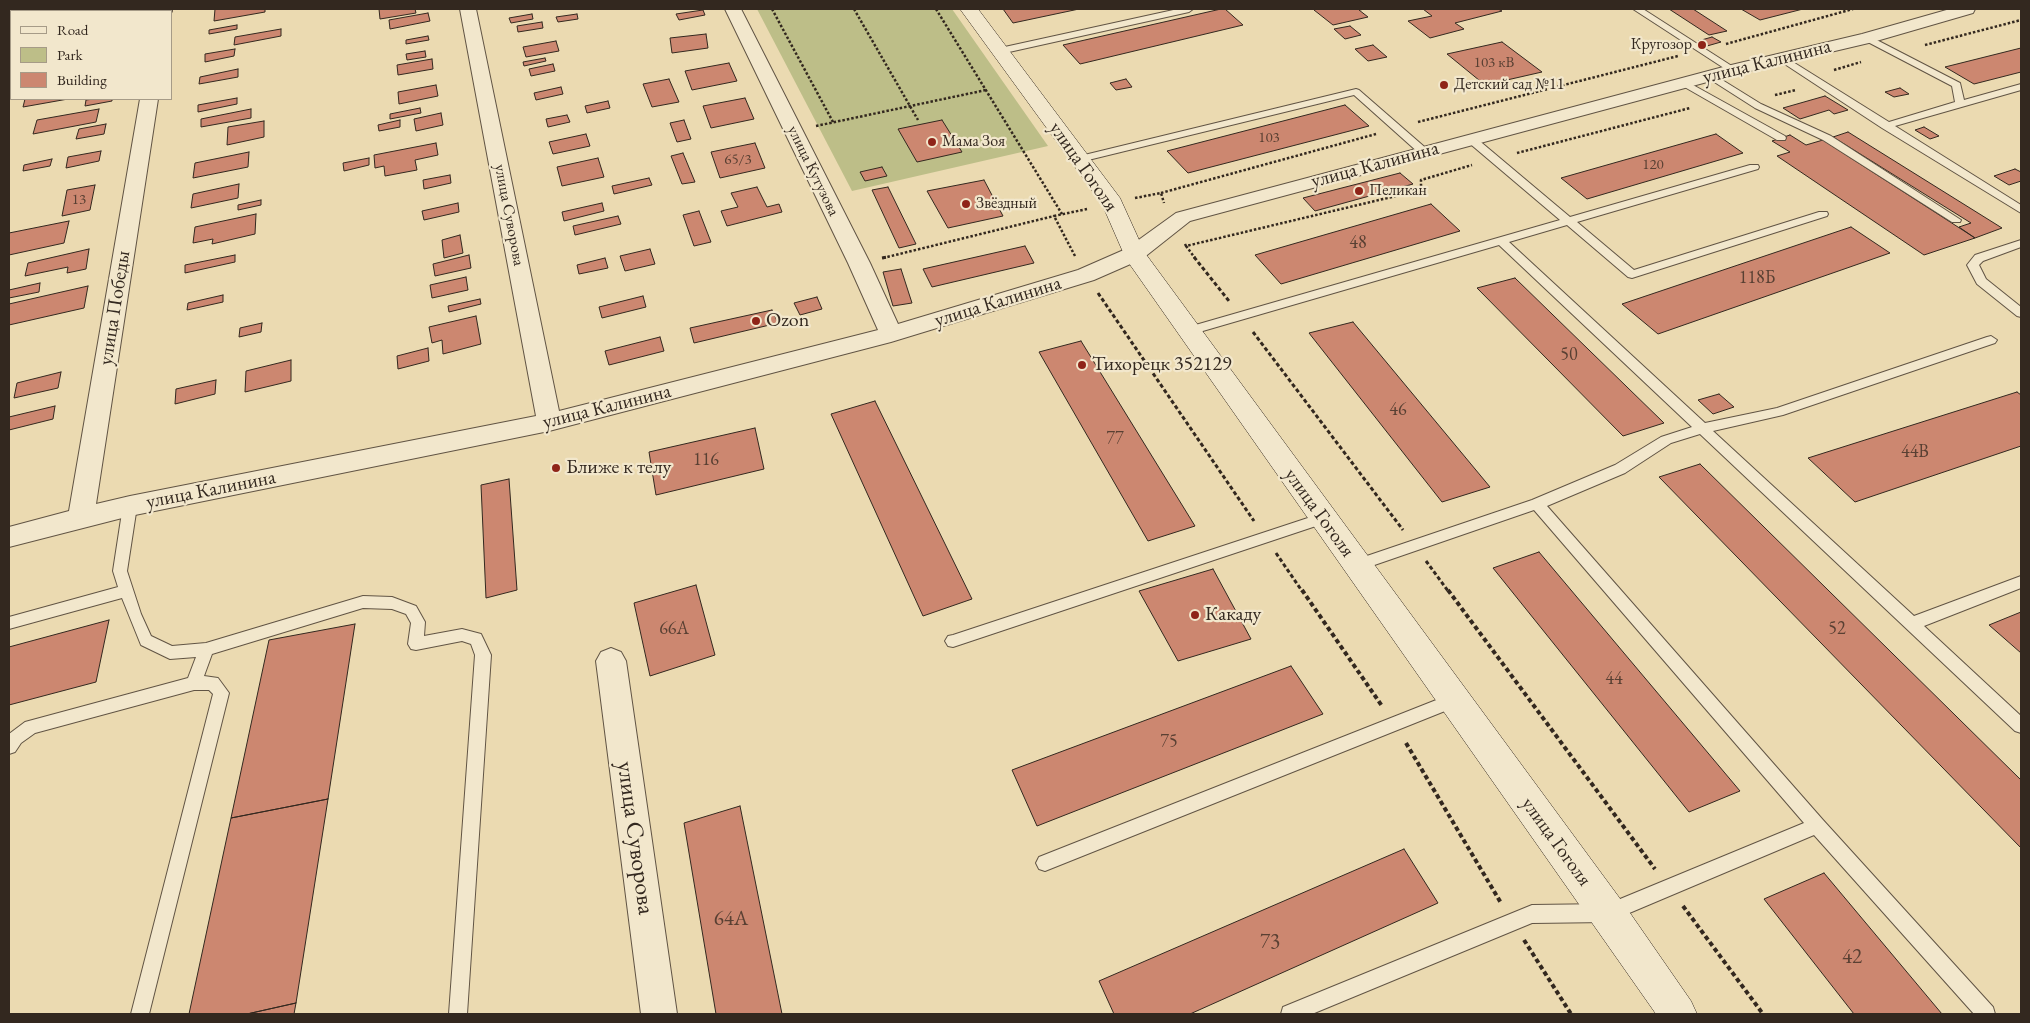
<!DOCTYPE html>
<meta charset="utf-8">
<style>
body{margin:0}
#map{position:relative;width:2030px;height:1023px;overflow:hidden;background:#ebdab1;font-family:"EB Garamond",serif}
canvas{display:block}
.frame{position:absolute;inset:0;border:10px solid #33281f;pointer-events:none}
.legend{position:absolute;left:10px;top:10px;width:162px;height:90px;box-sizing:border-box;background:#f2e7cc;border:1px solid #a69b87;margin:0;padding:6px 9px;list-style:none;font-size:15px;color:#33281f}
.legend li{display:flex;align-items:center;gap:10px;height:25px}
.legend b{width:25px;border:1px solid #a69b87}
</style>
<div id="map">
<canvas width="2030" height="1023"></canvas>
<div class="frame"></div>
<ul class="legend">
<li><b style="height:6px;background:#f2e7cc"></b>Road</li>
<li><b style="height:14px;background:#bdbe88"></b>Park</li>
<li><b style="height:14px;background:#cc8770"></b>Building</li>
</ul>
</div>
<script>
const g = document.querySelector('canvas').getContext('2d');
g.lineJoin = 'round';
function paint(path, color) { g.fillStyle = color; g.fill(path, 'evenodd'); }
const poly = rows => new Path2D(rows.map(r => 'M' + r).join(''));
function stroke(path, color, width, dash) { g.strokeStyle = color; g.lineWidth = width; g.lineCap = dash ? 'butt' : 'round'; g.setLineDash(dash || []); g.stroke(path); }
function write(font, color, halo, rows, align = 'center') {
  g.font = font + ' "EB Garamond",serif'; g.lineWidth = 4.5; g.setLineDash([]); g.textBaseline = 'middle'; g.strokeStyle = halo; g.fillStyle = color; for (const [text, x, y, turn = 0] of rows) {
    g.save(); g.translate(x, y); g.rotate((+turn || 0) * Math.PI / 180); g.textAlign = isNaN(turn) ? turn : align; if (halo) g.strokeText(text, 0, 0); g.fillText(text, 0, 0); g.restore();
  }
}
paint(poly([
 [757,9,952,9,1048,146,852,191]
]), '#bdbe88');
const building = poly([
 [215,9,265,9,265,12,214,21,215,9],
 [379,9,415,9,416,13,380,19,379,9],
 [1003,9,1079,9,1013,23,1003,9],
 [1221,9,1225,9,1243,25,1080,64,1063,45,1221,9],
 [1317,9,1366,9,1359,10,1368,17,1333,25,1314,10,1317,9],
 [1423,9,1498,9,1502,11,1455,23,1464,29,1430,38,1408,21,1432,16,1423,9],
 [1669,9,1693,9,1727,31,1709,35,1669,9],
 [1741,9,1803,9,1760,20,1741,9],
 [703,10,705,15,679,20,676,14,703,10],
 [428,13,430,21,390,29,389,20,428,13],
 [532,14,533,19,511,23,509,18,532,14],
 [577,14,578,19,558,22,556,17,577,14],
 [542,22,543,28,518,32,517,26,542,22],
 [237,25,237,29,209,34,209,30,237,25],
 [1350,26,1361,35,1345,39,1334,29,1350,26],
 [281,29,281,36,234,45,235,37,281,29],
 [706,34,708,48,672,53,670,38,706,34],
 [428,36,429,40,406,44,406,40,428,36],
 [1712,37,1721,42,1707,46,1698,41,1712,37],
 [556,41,559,51,526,57,523,47,556,41],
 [1502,42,1542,72,1485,85,1447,54,1502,42],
 [1373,45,1387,57,1368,61,1355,49,1373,45],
 [2021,48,2021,72,1974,84,1945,67,2021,48],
 [235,49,234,56,205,62,205,54,235,49],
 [425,51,426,57,407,60,406,54,425,51],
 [545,58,546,61,524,66,523,62,545,58],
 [432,59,433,69,398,75,397,65,432,59],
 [729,63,737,81,692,90,685,71,729,63],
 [553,64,555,71,531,76,529,69,553,64],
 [238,69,238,77,199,84,200,77,238,69],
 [669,79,679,102,652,107,643,84,669,79],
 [1126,79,1132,87,1116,90,1110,83,1126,79],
 [436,85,438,96,399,104,398,92,436,85],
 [561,87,563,94,536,100,534,93,561,87],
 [1900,88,1909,94,1894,97,1885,92,1900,88],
 [1825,96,1848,110,1834,114,1829,110,1800,119,1783,108,1825,96],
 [237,98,237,104,198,112,198,105,237,98],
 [745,98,754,119,711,128,703,106,745,98],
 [25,99,68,99,23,107,25,99],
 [94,99,112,99,112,101,85,106,86,100,94,99],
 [608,101,610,108,587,113,585,106,608,101],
 [1345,105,1369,126,1188,173,1167,151,1345,105],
 [420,108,421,113,390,119,390,114,420,108],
 [99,109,96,122,33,134,37,120,99,109],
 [251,109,251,118,201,127,201,119,251,109],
 [441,113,443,125,416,131,414,119,441,113],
 [567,115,570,122,548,127,546,119,567,115],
 [400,120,400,127,379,131,378,125,400,120],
 [684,120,691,139,677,142,670,123,684,120],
 [942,120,962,152,917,162,898,129,942,120],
 [264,121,264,137,227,145,228,127,264,121],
 [106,124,104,134,76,139,79,129,106,124],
 [1924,127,1939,136,1930,139,1915,130,1924,127],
 [1848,132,2002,228,1975,238,1959,227,1971,223,1833,137,1848,132],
 [586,134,590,146,553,154,549,142,586,134],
 [1716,134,1743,153,1587,199,1561,178,1716,134],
 [1790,135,1806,145,1823,140,1975,238,1924,255,1777,156,1790,152,1772,141,1790,135],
 [436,143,438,155,415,160,417,170,385,176,384,166,375,168,374,155,436,143],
 [755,143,765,168,720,178,711,152,755,143],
 [101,151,99,161,66,168,68,157,101,151],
 [249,152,248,167,193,178,195,163,249,152],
 [683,153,695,182,682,184,671,156,683,153],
 [369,158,369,165,344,171,343,163,369,158],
 [598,158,604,177,562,186,557,167,598,158],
 [52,159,50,166,23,171,24,165,52,159],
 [882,167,887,176,865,181,860,172,882,167],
 [2015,169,2021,172,2021,181,2009,185,1994,176,2015,169],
 [1400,173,1413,184,1315,211,1303,198,1400,173],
 [450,175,451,183,424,189,423,180,450,175],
 [649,178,652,185,614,194,612,186,649,178],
 [984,180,1003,216,948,228,927,191,984,180],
 [239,184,238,198,191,208,193,194,239,184],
 [95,185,90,210,62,216,67,190,95,185],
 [757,187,767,207,779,204,782,212,727,226,721,211,738,207,731,193,757,187],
 [888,187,916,244,899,248,872,190,888,187],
 [261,200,261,205,238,210,238,205,261,200],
 [458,203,459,212,424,220,422,211,458,203],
 [602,203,604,211,564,221,562,212,602,203],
 [1431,204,1460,231,1281,284,1255,255,1431,204],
 [699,211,711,242,694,246,683,215,699,211],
 [256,214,255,234,212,244,213,239,193,243,195,227,256,214],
 [618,216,621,224,575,235,573,226,618,216],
 [69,221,64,243,9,255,9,233,69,221],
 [1851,227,1890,253,1658,334,1622,304,1851,227],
 [460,235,463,253,444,258,442,240,460,235],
 [1025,246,1034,263,932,287,923,269,1025,246],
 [89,249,86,269,67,273,68,267,25,276,28,263,89,249],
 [650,249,655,264,625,271,620,256,650,249],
 [235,255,235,262,185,273,185,265,235,255],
 [469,255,471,268,435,276,433,264,469,255],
 [605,258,608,268,579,274,577,265,605,258],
 [901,269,912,303,893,306,883,272,901,269],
 [466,277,468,290,432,298,430,285,466,277],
 [1515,278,1664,423,1623,436,1477,288,1515,278],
 [40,283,39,292,9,298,9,290,40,283],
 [88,286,84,308,9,325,9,304,88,286],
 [223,295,223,302,187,310,188,303,223,295],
 [643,296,646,307,602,318,599,307,643,296],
 [817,297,822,309,800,315,794,303,817,297],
 [480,299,481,304,449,312,448,306,480,299],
 [772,310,778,323,694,343,690,328,772,310],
 [476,316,481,344,443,354,442,340,432,343,429,327,476,316],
 [1353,322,1490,487,1442,502,1309,333,1353,322],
 [262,323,261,332,239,337,240,328,262,323],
 [660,337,664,351,609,365,605,351,660,337],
 [1081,341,1195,526,1148,541,1039,352,1081,341],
 [428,348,429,361,398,369,397,356,428,348],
 [291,360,291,381,245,392,246,371,291,360],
 [61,372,58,388,14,398,17,383,61,372],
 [216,380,215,394,175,404,176,389,216,380],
 [2017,392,2021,395,2021,446,1855,502,1808,458,2017,392],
 [1719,394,1734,407,1713,414,1698,400,1719,394],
 [875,401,972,599,923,616,831,414,875,401],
 [55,406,53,419,9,430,9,417,55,406],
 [755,428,764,469,656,495,649,452,755,428],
 [1700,464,2021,780,2021,848,1659,477,1700,464],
 [509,479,517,590,486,598,481,485,509,479],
 [1539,552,1740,791,1689,812,1493,568,1539,552],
 [1213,569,1251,639,1178,661,1139,591,1213,569],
 [696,585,715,655,650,676,634,603,696,585],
 [2021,612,2021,653,1989,625,2021,612],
 [109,620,96,682,9,705,9,647,109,620],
 [355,624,328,799,231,818,269,640,355,624],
 [1291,666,1323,714,1037,826,1012,770,1291,666],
 [328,799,296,1003,247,1014,189,1014,231,818,328,799],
 [740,806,782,1014,716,1014,684,823,740,806],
 [1404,849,1438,903,1190,1014,1114,1014,1099,981,1404,849],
 [1824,873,1942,1014,1854,1014,1764,899,1824,873],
 [296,1003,294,1014,247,1014,296,1003]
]);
paint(building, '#cc8770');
stroke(building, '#33281f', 1);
const service = poly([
 [1178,9,1193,9,1189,12,1000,54,995,51,1000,48,1178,9],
 [1633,9,1643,9,1738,70,1733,73,1730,72,1633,9],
 [1867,35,1960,83,1964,100,2021,84,2021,90,1895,126,2021,205,2021,213,1882,128,1777,59,1782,56,1785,57,1889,122,1955,102,1952,86,1864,40,1862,38,1867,35],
 [1711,73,1761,104,1831,136,1961,220,1960,222,1952,222,1823,140,1755,108,1708,78,1706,76,1711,73],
 [1684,80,1785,136,1786,138,1785,140,1777,140,1681,85,1679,83,1684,80],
 [1356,89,1359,90,1428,150,1428,154,1420,154,1354,95,1080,162,1075,159,1076,157,1356,89],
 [1472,137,1476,138,1570,217,1750,165,1758,165,1759,167,1758,169,1577,222,1634,270,1819,212,1827,212,1828,214,1827,216,1632,278,1628,277,1567,225,1509,242,1705,423,1777,408,1987,337,1991,336,1997,340,1995,343,1783,415,1713,431,1914,616,2021,576,2021,588,1924,626,2021,716,2021,733,2015,731,1700,434,1671,443,1625,473,1547,506,1823,820,1993,1007,1995,1014,1974,1014,1814,835,1608,922,1532,923,1312,1014,1281,1014,1283,1007,1532,905,1608,904,1804,823,1534,510,1357,571,1352,569,1350,565,1352,561,1532,500,1615,465,1661,437,1692,427,1499,245,1189,335,1183,331,1185,328,1560,220,1468,142,1467,140,1472,137],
 [2021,240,2021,247,1983,261,1979,265,1986,279,2021,307,2021,317,2017,316,1977,284,1967,265,1975,255,2021,240],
 [130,501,135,502,137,506,127,571,141,614,151,636,172,646,206,643,363,596,392,597,416,606,425,622,424,636,462,629,481,634,491,655,467,1014,449,1014,475,655,471,644,462,641,416,650,411,649,408,644,411,623,406,614,392,609,363,608,212,654,204,676,218,678,229,693,149,1014,131,1014,213,694,209,690,194,690,35,733,21,743,15,752,9,754,9,734,25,722,188,678,196,657,170,659,141,645,122,598,9,629,9,617,118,587,113,571,123,506,125,502,130,501],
 [1323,513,1328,514,1330,518,1328,522,953,647,948,646,945,641,948,636,953,635,1323,513],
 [1454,693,1460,695,1462,700,1460,705,1045,871,1039,869,1036,863,1039,857,1454,693]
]);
const minor = poly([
 [156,9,172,9,172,11,171,13,156,11,156,9],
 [460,9,476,9,559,411,878,330,848,263,725,9,741,9,870,263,898,324,1078,270,1126,249,1176,213,1727,66,1862,34,1950,9,1975,9,1973,13,1873,42,1737,74,1190,221,1142,259,1094,280,891,342,549,431,130,516,9,547,9,527,69,511,140,99,158,99,96,504,130,496,536,416,460,9],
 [611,648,621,652,626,661,677,1014,641,1014,596,661,601,652,611,648]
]);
const secondary = poly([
 [960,9,978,9,1120,198,1145,253,1621,900,1691,1001,1697,1014,1656,1014,1126,259,1102,204,960,9]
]);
stroke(service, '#615444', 2);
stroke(minor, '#615444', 2);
stroke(secondary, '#33281f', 1);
stroke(poly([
 [772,9,833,122],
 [854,9,918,120],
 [936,9,1062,214],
 [1726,44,1853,9],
 [1925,45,2021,20],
 [1834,70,1861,62],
 [1775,95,1796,90],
 [1418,122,1678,56],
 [816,126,986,90],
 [1517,153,1690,108],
 [1161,193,1376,134],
 [1135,198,1161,193,1164,203],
 [1185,244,1186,246,1421,190,1421,180,1472,165],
 [1186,246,1195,258],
 [1075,256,1054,216,1087,209],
 [883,258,1054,216]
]), '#33281f', 2.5, [2.5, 2]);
stroke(poly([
 [1194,257,1229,301],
 [882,258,888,257],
 [1098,293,1254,521],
 [1253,332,1403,530],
 [1276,553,1302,591],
 [1426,561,1448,591]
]), '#33281f', 3, [4, 2.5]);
stroke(poly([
 [1302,590,1382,706],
 [1448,590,1655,869],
 [1406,743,1501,903],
 [1683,906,1763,1014],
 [1524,940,1571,1014]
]), '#33281f', 4, [4.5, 3]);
paint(service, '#f2e7cc');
paint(minor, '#f2e7cc');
paint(secondary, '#f2e7cc');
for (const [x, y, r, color] of [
 [1702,45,5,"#8f2418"],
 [1444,85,5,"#8f2418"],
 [932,142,5,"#8f2418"],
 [1359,191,5,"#8f2418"],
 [966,204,5,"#8f2418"],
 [756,321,5,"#8f2418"],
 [1082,365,5,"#8f2418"],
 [556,468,5,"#8f2418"],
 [1195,615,5,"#8f2418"]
]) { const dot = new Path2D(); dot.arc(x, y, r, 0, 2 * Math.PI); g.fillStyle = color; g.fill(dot); stroke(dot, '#f2e7cc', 2); }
write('15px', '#594033', null, [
 ["103 кВ",1494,63],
 ["103",1269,138],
 ["65/3",738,160],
 ["120",1653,165],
 ["13",79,200]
]);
write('16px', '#33281f', '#f2e7cc', [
 ["Кругозор",1692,45,"right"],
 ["Детский сад №11",1454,85],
 ["Мама Зоя",942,142],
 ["Пеликан",1369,191],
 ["Звёздный",976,204]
], 'left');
write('16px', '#33281f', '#f2e7cc', [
 ["улица Кутузова",813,171,64],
 ["улица Суворова",509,215,79]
]);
write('18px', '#594033', null, [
 ["48",1358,243],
 ["118Б",1757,278],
 ["50",1569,355],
 ["46",1398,410],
 ["77",1115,439],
 ["44В",1915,452],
 ["116",706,460],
 ["66А",674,629],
 ["52",1837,629],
 ["44",1614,679],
 ["75",1169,742]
]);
write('20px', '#33281f', '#f2e7cc', [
 ["улица Калинина",1767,62,-14],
 ["улица Калинина",1375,165,-15],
 ["улица Гоголя",1083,167,55],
 ["улица Калинина",998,302,-17],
 ["улица Победы",115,308,-81],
 ["улица Калинина",607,407,-14],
 ["улица Калинина",211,490,-11],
 ["улица Гоголя",1319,513,54],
 ["улица Гоголя",1556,842,54]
]);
write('20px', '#33281f', '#f2e7cc', [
 ["Ozon",766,321],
 ["Тихорецк 352129",1092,365],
 ["Ближе к телу",566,468],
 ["Какаду",1205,615]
], 'left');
write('21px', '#594033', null, [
 ["64А",731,919],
 ["73",1270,942],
 ["42",1852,957]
]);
write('24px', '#33281f', '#f2e7cc', [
 ["улица Суворова",635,838,82]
]);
</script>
